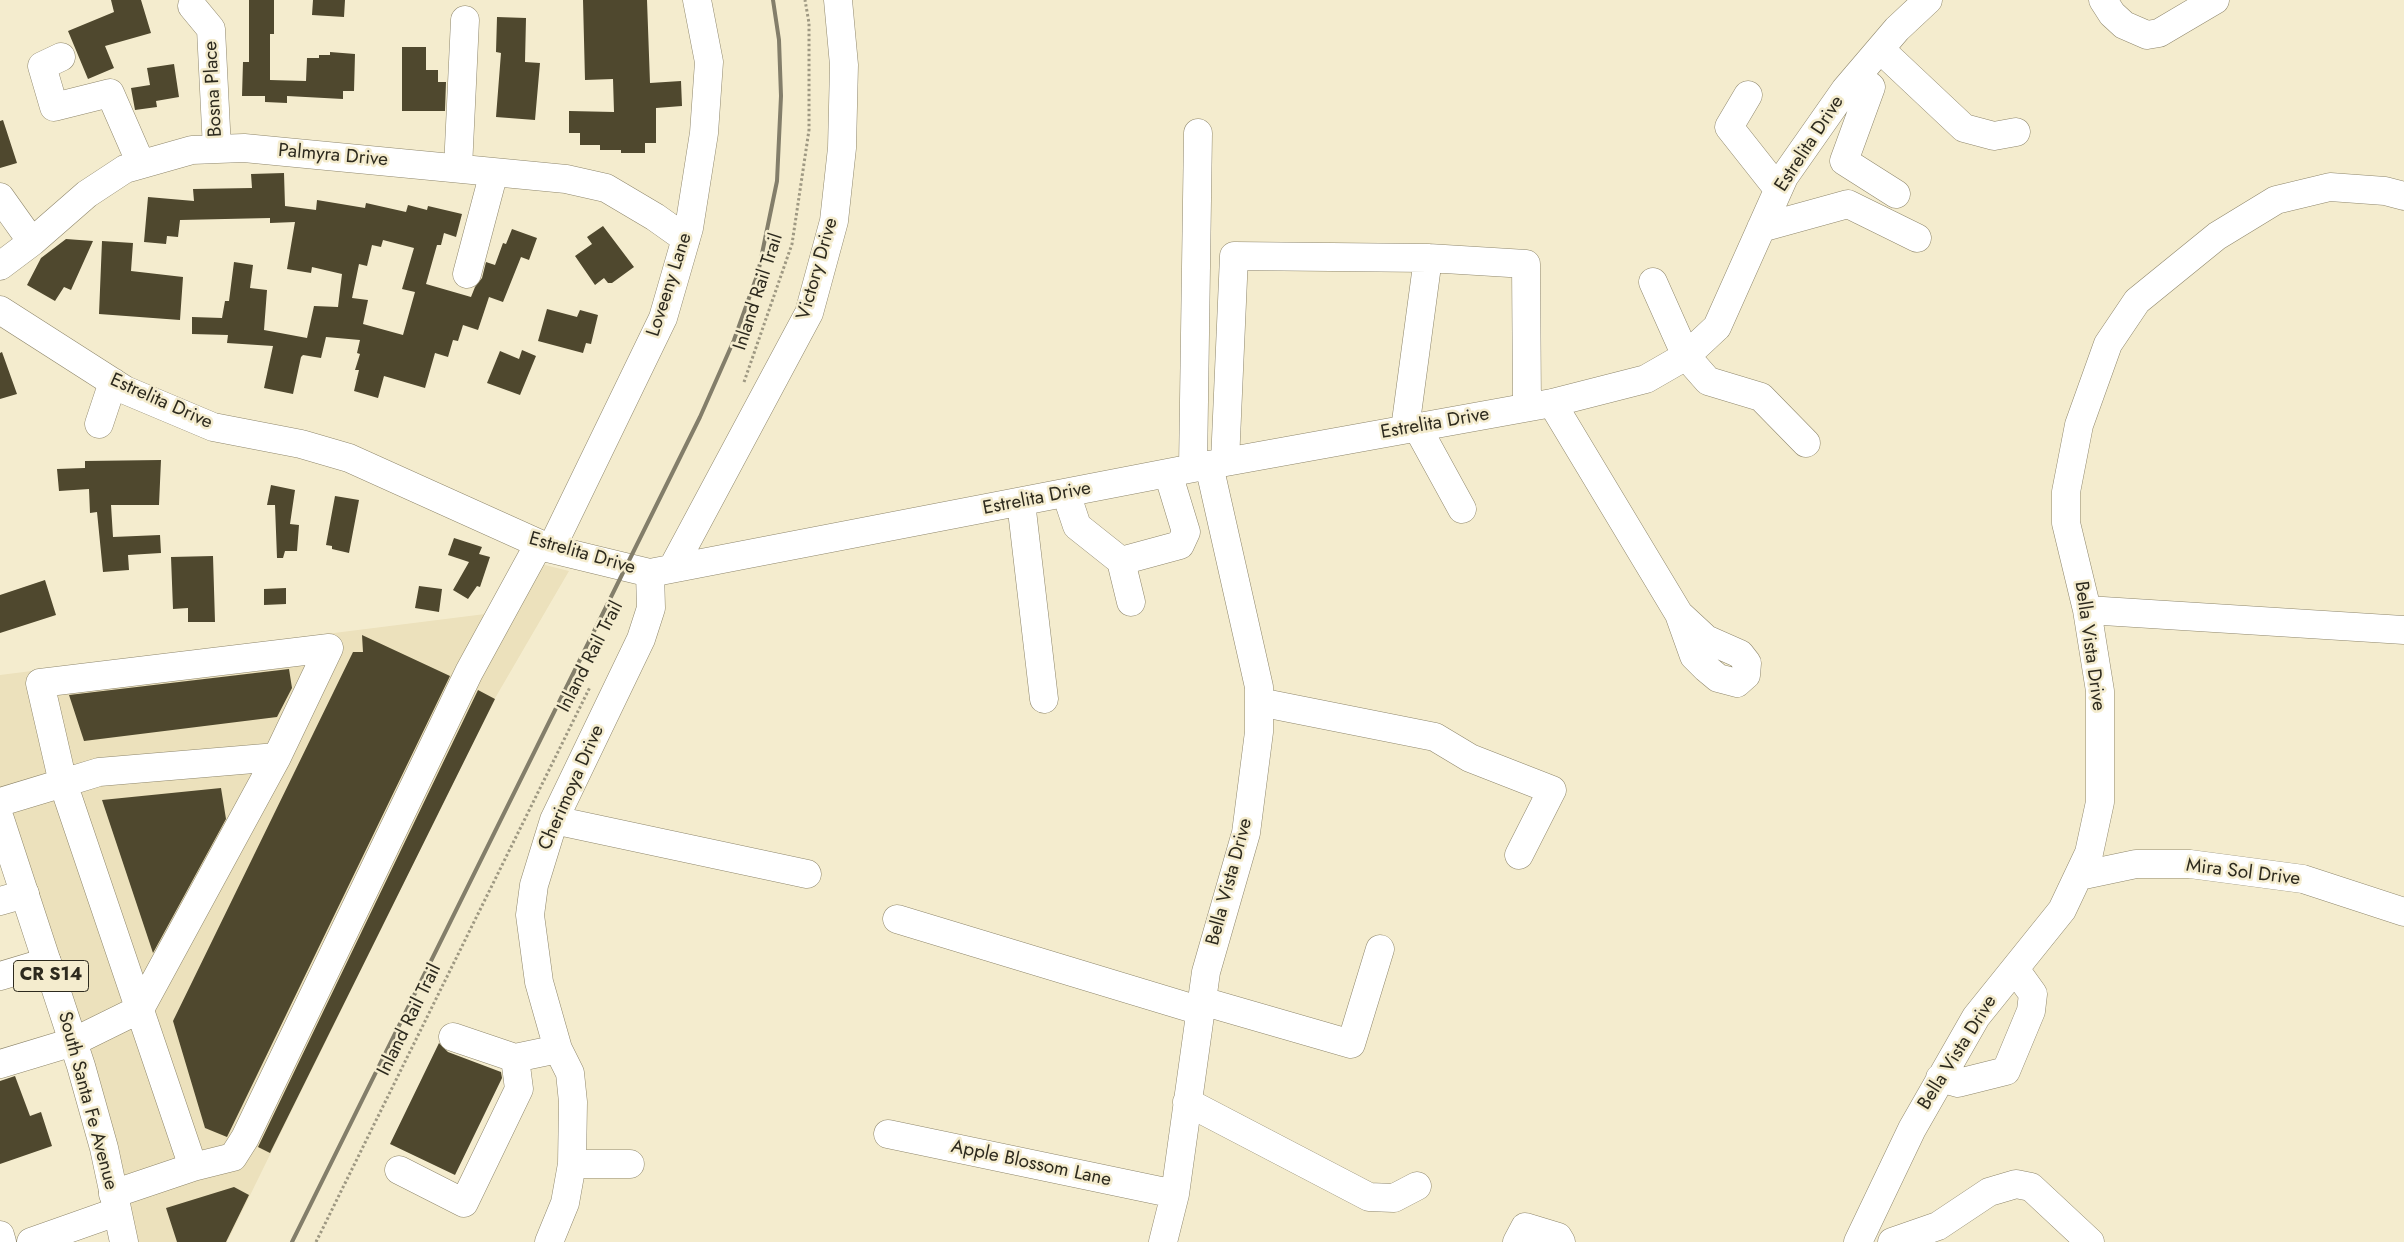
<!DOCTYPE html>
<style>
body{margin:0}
canvas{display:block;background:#f4ecce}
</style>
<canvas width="2404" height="1242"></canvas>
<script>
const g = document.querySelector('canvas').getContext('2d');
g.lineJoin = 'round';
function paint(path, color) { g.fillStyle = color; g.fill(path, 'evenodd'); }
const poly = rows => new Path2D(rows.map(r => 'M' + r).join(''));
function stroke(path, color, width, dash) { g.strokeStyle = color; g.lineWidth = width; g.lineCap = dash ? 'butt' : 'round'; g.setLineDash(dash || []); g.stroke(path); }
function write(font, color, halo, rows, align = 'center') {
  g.font = font + ' Jost,sans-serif'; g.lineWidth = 5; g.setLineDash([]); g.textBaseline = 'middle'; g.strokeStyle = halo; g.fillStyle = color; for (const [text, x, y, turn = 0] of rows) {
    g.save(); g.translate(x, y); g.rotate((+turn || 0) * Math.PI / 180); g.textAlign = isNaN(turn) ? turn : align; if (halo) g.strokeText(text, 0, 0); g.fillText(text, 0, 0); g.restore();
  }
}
paint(poly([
 [529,561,569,571,494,700,227,1242,136,1242,133,1216,0,818,0,675,501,612]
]), '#ece1bc');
paint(poly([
 [111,0,141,0,151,33,105,46,114,68,88,79,68,31,114,12],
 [249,0,274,0,274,34,270,34,270,80,306,81,307,58,319,58,319,55,330,55,330,52,355,54,354,91,343,91,343,99,287,96,287,103,265,102,265,96,242,96,243,62,249,62],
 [313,0,345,0,344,17,312,15],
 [583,0,647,0,650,83,681,81,682,106,656,108,656,143,645,143,645,153,621,153,621,150,600,150,600,145,580,145,580,133,569,133,569,111,614,112,613,79,585,80],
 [497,17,526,18,525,62,540,63,535,120,496,117,501,53,496,52],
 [402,47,426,47,426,70,438,70,438,82,446,82,445,111,402,111],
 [174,64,179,97,156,101,157,107,135,110,131,88,150,85,147,68],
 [3,120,17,163,0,168,0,121],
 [284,173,285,206,316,210,317,200,365,208,366,203,406,212,408,205,427,210,428,206,462,214,456,237,444,233,441,245,437,245,426,284,471,297,475,287,482,278,486,262,495,265,503,243,506,244,512,229,537,238,529,260,521,257,503,302,489,297,478,330,463,325,458,341,453,340,448,357,435,353,425,388,384,376,378,398,354,391,359,370,355,370,360,354,357,353,360,340,326,337,321,358,303,355,301,357,293,394,264,388,273,346,227,343,228,335,192,334,192,317,222,318,225,301,229,301,234,262,253,265,250,288,267,290,264,330,307,338,314,306,338,307,342,274,312,267,311,273,287,269,295,222,270,223,270,218,180,220,178,237,167,236,166,244,144,242,148,197,194,201,193,189,252,188,251,174],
 [383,240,414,248,402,289,415,292,403,335,363,324,368,300,352,298,359,264,367,266,372,245,381,247],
 [603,226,634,267,612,283,608,283,604,278,595,285,575,256,592,244,587,237],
 [66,239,93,241,71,290,64,287,55,301,27,285,41,258],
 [102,241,133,243,131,271,183,277,180,320,99,314],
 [547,309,577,317,580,310,598,315,591,344,586,343,583,353,538,341],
 [522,350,536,356,520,395,487,383,500,351,519,359],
 [2,352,17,394,0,399,0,353],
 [161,460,159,505,111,505,113,537,160,535,161,553,128,555,129,570,103,572,97,512,90,513,89,489,59,491,57,469,85,468,85,461],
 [271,485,295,490,290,524,299,525,297,551,285,551,283,558,277,558,275,505,267,505],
 [335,496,359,500,349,553,332,549,332,546,326,545],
 [454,538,482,547,479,554,490,557,480,587,477,586,468,599,453,590,469,562,448,555],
 [213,556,215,622,188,622,188,608,173,609,171,557],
 [45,580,56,615,0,633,0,595],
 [419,586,442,589,439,612,415,608],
 [286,588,286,604,264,605,264,589],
 [362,635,450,676,227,1137,205,1128,173,1021,353,652,363,652],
 [289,669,292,688,277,717,84,741,69,695],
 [478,690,495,699,270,1153,258,1147],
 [221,788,226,819,153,953,102,800],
 [439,1043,448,1052,501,1072,502,1078,455,1175,390,1144],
 [15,1076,30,1116,41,1112,52,1146,0,1164,0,1081],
 [234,1187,249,1195,226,1242,177,1242,166,1208]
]), '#4f482e');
const minor = poly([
 [2103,0,2112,14,2124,25,2147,35,2159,33,2215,0],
 [192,6,211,29,217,149],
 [1880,49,1964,128,1994,136,2016,132],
 [61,57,42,66,54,107,110,93,141,164],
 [1857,76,1871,87,1844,161,1896,194],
 [1748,95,1729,127,1778,189],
 [458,168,465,20],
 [0,197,32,242],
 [1761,228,1848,204,1917,238],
 [0,266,32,242,87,194,125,169,192,150,217,149,244,148,566,179,606,188,655,217,686,239],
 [467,274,494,172],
 [1653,282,1686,356,1708,381,1761,397,1806,443],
 [0,310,125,390,213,427,301,444,349,458,551,549,650,573,1209,465,1552,403,1646,379,1686,356,1717,327,1784,177,1845,90,1897,29,1928,0],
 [1552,403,1679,614,1706,639,1740,654,1747,663,1746,675,1737,683,1718,678,1706,668,1694,656,1679,614],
 [99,424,113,382],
 [1417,427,1462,509],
 [1405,429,1428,258],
 [1225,462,1234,256,1428,258,1526,264,1527,407],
 [1193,468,1198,133],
 [1066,493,1077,526,1121,561,1131,602],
 [1021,502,1044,699],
 [551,549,663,318,689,228,704,133,709,62,697,0],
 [1121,561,1180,545,1186,532,1168,473],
 [673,567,809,313,834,221,842,148,844,65,838,0],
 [2087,610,2404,630],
 [1259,702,1435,737,1470,758,1552,790,1519,855],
 [0,802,63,783,99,772,277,757,329,648,40,683,63,783,193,1167,233,1157,245,1138,469,672,539,544],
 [554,820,807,874],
 [2079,876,2136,864,2190,864,2303,879,2404,912],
 [0,901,25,894],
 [897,919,1201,1011],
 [0,976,47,962],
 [1202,1001,1351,1044,1380,949],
 [453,1037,515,1058,558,1049],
 [0,1064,73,1042,140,1009,277,757],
 [1940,1078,1958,1083,2006,1071,2031,1011,2033,994,2015,969],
 [1187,1102,1369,1197,1394,1198,1417,1186],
 [888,1134,1175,1194],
 [572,1164,630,1164],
 [399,1170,464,1203,519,1089,515,1058],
 [113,1194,193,1167],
 [0,1235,2,1242],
 [31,1242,116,1212],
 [549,1242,565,1203,572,1164,573,1102,570,1073,558,1049,539,982,530,915,534,885,554,820,641,639,651,608,650,573],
 [1163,1242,1175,1194,1206,972,1246,833,1259,732,1259,687,1209,465],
 [1517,1242,1525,1227,1558,1237,1561,1242],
 [1858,1242,1912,1129,1976,1017,2062,910,2089,853,2100,802,2100,691,2087,610,2066,523,2066,492,2079,425,2108,344,2137,301,2217,236,2276,200,2330,187,2385,191,2404,196],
 [1892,1242,1938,1226,1989,1192,2016,1184,2031,1187,2090,1242]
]);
const major = poly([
 [0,819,81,1066,104,1148,124,1242]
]);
stroke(minor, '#8f876c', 29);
stroke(major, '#8f876c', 29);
stroke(poly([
 [744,382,792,244,809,130,809,23,805,0],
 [316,1242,590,687]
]), '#9e9882', 3, [2.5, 2.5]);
stroke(minor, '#fff', 28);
stroke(major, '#fff', 28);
stroke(poly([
 [292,1242,700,417,734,340,758,273,777,181,781,96,779,40,773,0]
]), '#837e6a', 4);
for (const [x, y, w] of [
 [51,976,75]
]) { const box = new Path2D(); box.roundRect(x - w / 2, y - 15.5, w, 31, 4); g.fillStyle = '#f4ecce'; g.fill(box); stroke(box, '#2d2a1e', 1); }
write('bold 18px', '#2d2a1e', null, [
 ["CR S14",51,976]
]);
write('19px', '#2d2a1e', '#f4ecce', [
 ["Bosna Place",214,89,-93],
 ["Estrelita Drive",1810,144,-57],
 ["Palmyra Drive",333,156,5],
 ["Victory Drive",818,269,-74],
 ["Loveeny Lane",670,285,-72],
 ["Inland Rail Trail",759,292,-72],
 ["Estrelita Drive",161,402,24],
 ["Estrelita Drive",1435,424,-10],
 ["Estrelita Drive",1037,499,-11],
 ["Estrelita Drive",582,554,16],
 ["Bella Vista Drive",2089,646,82],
 ["Inland Rail Trail",591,657,-63],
 ["Cherimoya Drive",572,788,-66],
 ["Mira Sol Drive",2243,873,7],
 ["Bella Vista Drive",1230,882,-75],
 ["Inland Rail Trail",410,1020,-64],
 ["Bella Vista Drive",1958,1053,-58],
 ["South Santa Fe Avenue",87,1101,75],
 ["Apple Blossom Lane",1031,1164,12]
]);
</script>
